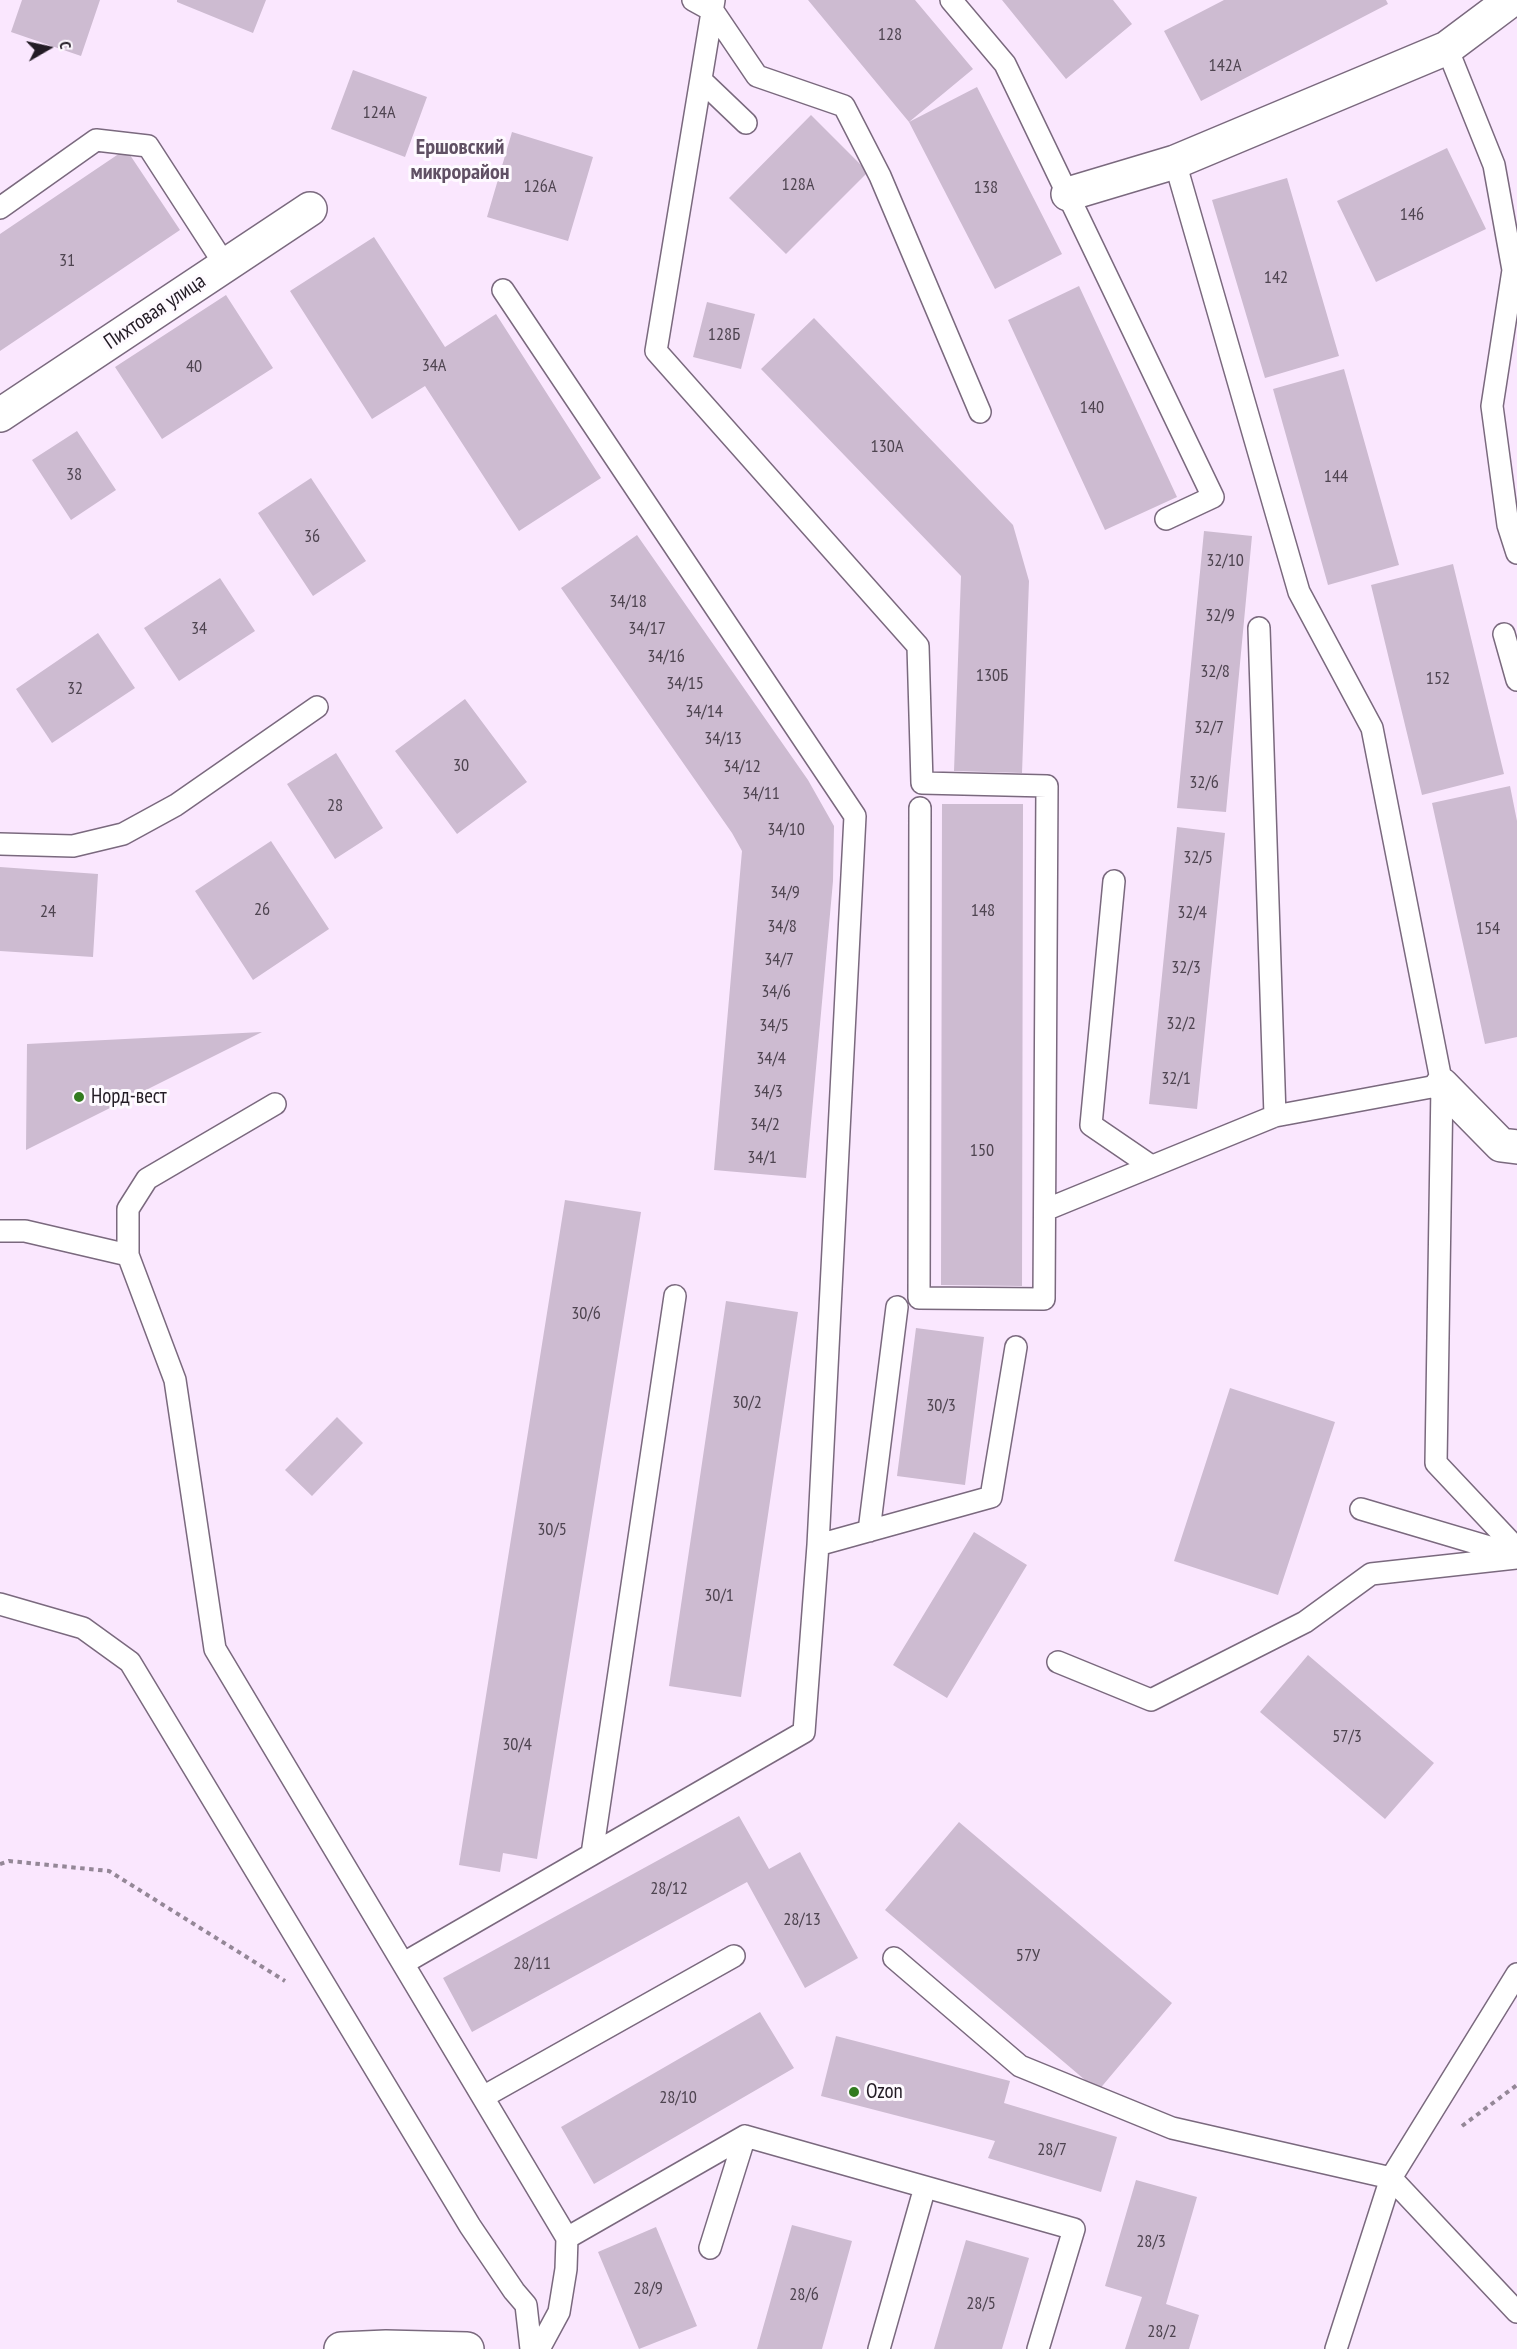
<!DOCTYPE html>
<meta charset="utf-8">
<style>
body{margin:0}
#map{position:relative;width:1517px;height:2349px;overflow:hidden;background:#fae7fe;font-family:"PT Sans Narrow",sans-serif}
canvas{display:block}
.north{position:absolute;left:18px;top:18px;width:60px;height:60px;-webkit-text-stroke:4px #fefaff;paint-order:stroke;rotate:81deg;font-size:16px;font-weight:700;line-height:24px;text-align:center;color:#231c25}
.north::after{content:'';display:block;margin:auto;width:21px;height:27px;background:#231c25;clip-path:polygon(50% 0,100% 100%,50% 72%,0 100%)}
</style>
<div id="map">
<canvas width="1517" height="2349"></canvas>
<div class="north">С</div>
</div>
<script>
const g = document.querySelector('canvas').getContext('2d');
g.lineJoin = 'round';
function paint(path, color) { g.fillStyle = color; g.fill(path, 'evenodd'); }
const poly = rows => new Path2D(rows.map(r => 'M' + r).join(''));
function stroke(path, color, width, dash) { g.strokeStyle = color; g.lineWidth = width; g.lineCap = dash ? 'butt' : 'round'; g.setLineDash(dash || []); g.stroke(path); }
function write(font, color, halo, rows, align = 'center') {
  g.font = font + ' "PT Sans Narrow",sans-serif'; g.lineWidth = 6; g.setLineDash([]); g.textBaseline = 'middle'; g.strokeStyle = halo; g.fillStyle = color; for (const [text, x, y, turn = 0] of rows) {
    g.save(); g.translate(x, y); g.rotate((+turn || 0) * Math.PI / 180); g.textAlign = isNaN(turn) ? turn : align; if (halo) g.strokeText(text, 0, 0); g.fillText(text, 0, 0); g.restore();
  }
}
paint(poly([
 [22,0,100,0,81,56,11,32],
 [177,0,266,0,253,33,177,2],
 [808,0,915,0,973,69,909,122,977,87,1062,254,995,289,909,122],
 [1002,0,1113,0,1132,24,1066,79],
 [1224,0,1386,0,1388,4,1201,101,1164,31],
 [353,70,427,97,405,157,331,129],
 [811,115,868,172,786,254,729,198],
 [512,132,593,157,568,241,487,217],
 [1447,148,1486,229,1376,282,1337,201],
 [126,149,180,230,0,351,0,234],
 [1287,178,1339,356,1265,378,1212,200],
 [374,237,445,347,496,314,601,478,519,531,425,386,372,419,290,291],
 [1079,286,1177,497,1105,530,1008,320],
 [226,295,273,368,162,439,115,367],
 [707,302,755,314,741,369,693,357],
 [814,318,1013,525,1029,581,1022,773,954,771,961,576,761,369],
 [1344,369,1399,565,1328,585,1273,389],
 [77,431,116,490,71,520,32,460],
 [311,478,366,561,313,596,258,513],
 [1204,531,1252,536,1226,812,1177,808],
 [637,535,808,780,834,826,833,881,806,1178,714,1170,742,851,732,833,561,588],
 [1453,564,1504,774,1422,795,1371,585],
 [220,578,255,631,179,681,144,628],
 [98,633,135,688,52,743,16,689],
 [465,699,527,782,457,834,395,751],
 [336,753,383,828,335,859,287,784],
 [1510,786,1517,821,1517,1037,1485,1044,1432,803],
 [942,804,1023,804,1022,1286,941,1285],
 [1177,827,1225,833,1197,1109,1149,1104],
 [271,841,329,929,253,980,195,891],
 [0,867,98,874,93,957,0,951],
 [262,1032,26,1150,27,1044],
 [565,1200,641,1212,537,1859,503,1853,500,1872,459,1865],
 [726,1301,798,1312,741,1697,669,1686],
 [916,1328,984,1337,965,1485,897,1476],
 [1230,1388,1335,1422,1278,1595,1174,1561],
 [337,1417,363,1443,312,1496,285,1470],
 [974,1532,1027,1565,947,1698,893,1665],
 [1308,1655,1434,1763,1385,1819,1260,1712],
 [739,1816,769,1869,800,1852,858,1958,805,1988,747,1882,472,2032,443,1978],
 [959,1822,1172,2003,1098,2091,885,1910],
 [760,2012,794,2068,594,2184,561,2127],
 [836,2036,1010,2081,1004,2103,1117,2137,1101,2192,988,2158,995,2141,821,2096],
 [1136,2180,1197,2197,1166,2304,1199,2315,1189,2349,1125,2349,1142,2297,1105,2286],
 [792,2225,852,2241,822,2349,757,2349],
 [656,2227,697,2326,639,2349,598,2252],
 [966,2240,1029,2258,1002,2349,934,2349]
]), '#cdbbd1');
const service = poly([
 [693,0,713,11,757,76,844,106,880,176,980,412],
 [714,0,656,351,918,646,922,783,1047,786,1044,1299,919,1298,920,808],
 [951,0,1005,64,1213,497,1166,519],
 [1447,48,1494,165,1513,270,1492,406,1508,525,1517,553],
 [701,80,746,123],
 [1175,162,1299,592,1372,728,1442,1085,1436,1463,1517,1549],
 [0,208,96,140,148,146,225,265],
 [1259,628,1275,1116],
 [1504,634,1517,680],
 [0,844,73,846,123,834,176,805,317,707],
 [1114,881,1091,1125,1151,1166],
 [275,1104,147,1179,128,1209,128,1255,175,1380,215,1649,567,2238,566,2269,559,2312,539,2349],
 [1045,1210,1275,1116,1442,1085],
 [0,1231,25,1231,128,1255],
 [1361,1509,1516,1555],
 [869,1531,897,1307],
 [818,1545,991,1497,1016,1347],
 [0,1604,83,1628,130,1662,470,2226,514,2291,526,2305,531,2349],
 [1058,1662,1151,1700,1305,1622,1371,1574,1517,1558],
 [592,1854,675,1296],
 [894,1958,1020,2066,1172,2128,1391,2178,1517,1974],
 [404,1963,804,1732,818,1545,855,816,503,290],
 [483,2097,734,1956],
 [567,2238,745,2136,1074,2229,1038,2349],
 [710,2248,745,2136],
 [879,2349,925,2187],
 [1336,2349,1391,2178,1517,2312]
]);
const minor = poly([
 [1068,194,1175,162,1447,48,1511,0],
 [0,415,310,209],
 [1442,1085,1501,1145,1517,1147],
 [341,2349,386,2347,467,2349]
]);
stroke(service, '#7a697e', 24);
stroke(minor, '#7a697e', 36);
stroke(poly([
 [0,1864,9,1861,109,1871,285,1981],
 [1462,2126,1517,2085]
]), '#948797', 4, [4.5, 4.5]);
stroke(service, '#fff', 21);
stroke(minor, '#fff', 33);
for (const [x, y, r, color] of [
 [79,1097,6,"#337b20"],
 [854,2092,6,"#337b20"]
]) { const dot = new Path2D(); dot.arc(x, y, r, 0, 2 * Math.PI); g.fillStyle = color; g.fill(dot); stroke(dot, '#fefaff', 2); }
write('18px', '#4e4450', null, [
 ["128",890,35],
 ["142А",1225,66],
 ["124А",379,113],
 ["128А",798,185],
 ["126А",540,187],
 ["138",986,188],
 ["146",1412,215],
 ["31",67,261],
 ["142",1276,278],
 ["128Б",724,335],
 ["34А",434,366],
 ["40",194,367],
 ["140",1092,408],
 ["130А",887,447],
 ["38",74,475],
 ["144",1336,477],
 ["36",312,537],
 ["32/10",1225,561],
 ["34/18",628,602],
 ["32/9",1220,616],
 ["34",199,629],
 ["34/17",647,629],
 ["34/16",666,657],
 ["32/8",1215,672],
 ["130Б",992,676],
 ["152",1438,679],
 ["34/15",685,684],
 ["32",75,689],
 ["34/14",704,712],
 ["32/7",1209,728],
 ["34/13",723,739],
 ["30",461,766],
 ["34/12",742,767],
 ["32/6",1204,783],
 ["34/11",761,794],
 ["28",335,806],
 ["34/10",786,830],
 ["32/5",1198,858],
 ["34/9",785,893],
 ["26",262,910],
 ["148",983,911],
 ["24",48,912],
 ["32/4",1192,913],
 ["34/8",782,927],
 ["154",1488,929],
 ["34/7",779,960],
 ["32/3",1186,968],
 ["34/6",776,992],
 ["32/2",1181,1024],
 ["34/5",774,1026],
 ["34/4",771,1059],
 ["32/1",1176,1079],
 ["34/3",768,1092],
 ["34/2",765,1125],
 ["150",982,1151],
 ["34/1",762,1158],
 ["30/6",586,1314],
 ["30/2",747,1403],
 ["30/3",941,1406],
 ["30/5",552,1530],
 ["30/1",719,1596],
 ["57/3",1347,1737],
 ["30/4",517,1745],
 ["28/12",669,1889],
 ["28/13",802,1920],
 ["57У",1028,1956],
 ["28/11",532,1964],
 ["28/10",678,2098],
 ["28/7",1052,2150],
 ["28/3",1151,2242],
 ["28/9",648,2289],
 ["28/6",804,2295],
 ["28/5",981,2304],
 ["28/2",1162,2332]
]);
write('21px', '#231c25', '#fefaff', [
 ["Пихтовая улица",155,312,-34]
]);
write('21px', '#231c25', '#fefaff', [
 ["Норд-вест",91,1097],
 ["Ozon",866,2092]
], 'left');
write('bold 22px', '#605064', '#fefaff', [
 ["Ершовский",460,148],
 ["микрорайон",460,173]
]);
</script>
